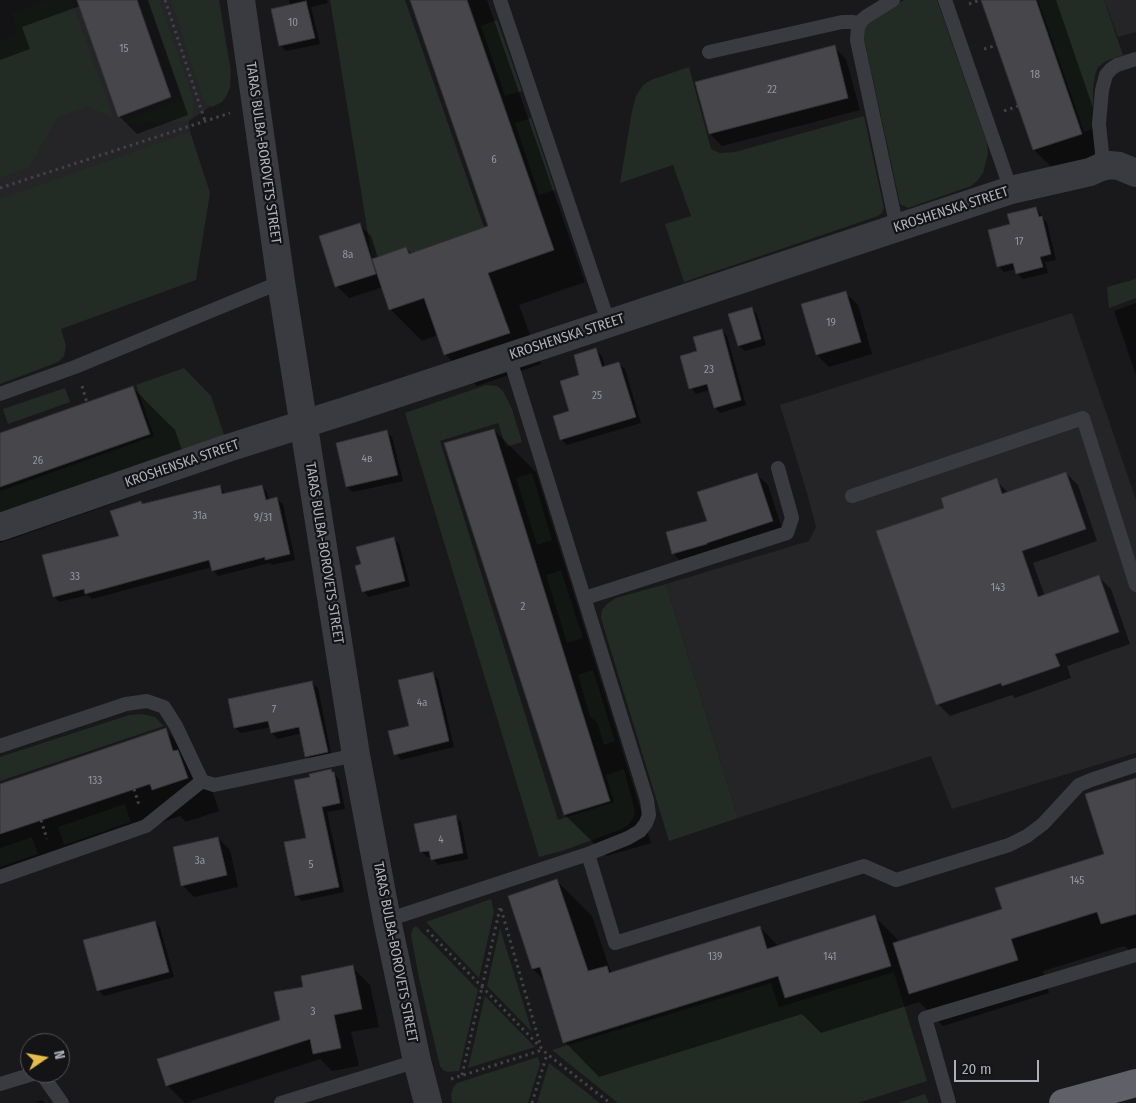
<!DOCTYPE html>
<meta charset="utf-8">
<style>
body{margin:0}
#map{position:relative;width:1136px;height:1103px;overflow:hidden;background:#19191b;font-family:"Fira Sans Condensed",sans-serif}
canvas{display:block}
.north{position:absolute;left:20px;top:1033px;width:50px;height:50px;box-sizing:border-box;background:#141416;border:1px solid #515258;border-radius:50%;rotate:78deg;font-size:14px;font-weight:700;line-height:20px;text-align:center;color:#adb0ba}
.north::after{content:'';display:block;margin:auto;width:18px;height:22px;background:#e5bc47;clip-path:polygon(50% 0,100% 100%,50% 72%,0 100%)}
.scale{position:absolute;left:954px;top:1060px;width:85px;height:22px;box-sizing:border-box;border:2px solid #adb0ba;border-top:0;padding-left:6px;font-size:15px;line-height:18px;white-space:nowrap;color:#adb0ba;-webkit-text-stroke:4px #141416;paint-order:stroke}
</style>
<div id="map">
<canvas width="1136" height="1103"></canvas>
<div class="north">N</div>
<div class="scale">20 m</div>
</div>
<script>
const g = document.querySelector('canvas').getContext('2d');
g.lineJoin = 'round';
function paint(path, color) { g.fillStyle = color; g.fill(path, 'evenodd'); }
const poly = rows => new Path2D(rows.map(r => 'M' + r).join(''));
function stroke(path, color, width, dash) { g.strokeStyle = color; g.lineWidth = width; g.lineCap = dash ? 'butt' : 'round'; g.setLineDash(dash || []); g.stroke(path); }
function write(font, color, halo, rows, align = 'center') {
  g.font = font + ' "Fira Sans Condensed",sans-serif'; g.lineWidth = 4.5; g.setLineDash([]); g.textBaseline = 'middle'; g.strokeStyle = halo; g.fillStyle = color; for (const [text, x, y, turn = 0] of rows) {
    g.save(); g.translate(x, y); g.rotate((+turn || 0) * Math.PI / 180); g.textAlign = isNaN(turn) ? turn : align; if (halo) g.strokeText(text, 0, 0); g.fillText(text, 0, 0); g.restore();
  }
}
paint(poly([
 [0,0,219,0,231,70,230,87,227,95,189,121,190,132,210,193,0,269],
 [1104,0,1136,0,1136,32,1118,37],
 [1072,313,1136,500,1136,753,952,809,931,756,738,818,666,584,809,541,816,527,807,493,780,405]
]), '#252528');
paint(poly([
 [48,0,71,0,114,119,88,106,58,117,29,167,0,178,0,41,18,34,11,14],
 [146,0,159,0,193,97,194,107,193,115,188,121,120,124,182,100],
 [171,0,219,0,230,70,230,86,227,95,222,102,212,107,206,103,201,93],
 [330,0,405,0,484,227,409,254,406,247,372,259],
 [904,0,937,0,987,143,988,154,983,173,978,180,971,186,908,208,900,204,864,38,865,28,870,21],
 [1038,0,1104,0,1123,55,1106,61,1098,67,1095,75,1093,89,1093,129,1084,132],
 [497,20,522,91,505,96,481,26],
 [689,67,711,149,720,153,735,152,864,116,884,208,882,213,878,216,684,282,665,224,691,216,673,165,620,183,632,111,636,96,643,85,651,80],
 [531,118,555,190,539,195,515,123],
 [190,132,210,193,196,280,61,329,66,346,64,356,58,362,0,384,0,199],
 [1136,279,1136,298,1109,308,1107,287],
 [184,368,211,396,225,438,0,516,0,491,154,436,136,385],
 [486,385,497,386,503,391,512,409,522,442,506,447,498,423,440,441,558,820,614,802,606,775,624,769,635,811,633,818,629,824,622,829,562,851,539,857,405,413],
 [65,388,70,402,8,424,3,409],
 [532,473,552,540,537,545,516,478],
 [561,570,583,638,567,643,546,575],
 [666,584,738,818,669,841,601,618,602,610,607,604,616,598],
 [593,670,615,741,604,745,597,722,590,717,578,675],
 [142,714,155,717,164,726,0,781,0,757,129,715],
 [125,804,131,822,64,845,58,827],
 [32,837,38,854,0,867,0,848],
 [491,899,494,912,479,978,426,922],
 [416,926,478,990,459,1071,447,1072,443,1070,440,1066,419,978,411,935,413,928],
 [500,928,532,1032,487,986],
 [894,972,927,1081,858,1103,618,1103,552,1050,771,983,779,1007],
 [485,996,535,1047,468,1068],
 [538,1057,540,1064,528,1103,452,1103,451,1095,453,1088,457,1083],
 [549,1063,600,1103,537,1103],
 [925,1094,929,1103,898,1103]
]), '#232b25');
paint(poly([
 [0,0,148,0,188,115,137,134,119,116,80,6,22,27,30,49,0,60],
 [289,0,327,0,328,3,311,7,320,44,286,51,281,46,290,6],
 [411,0,487,0,585,282,519,305,541,364,477,386,445,354,438,335,422,341,390,309,383,287,349,298,337,286,359,224,371,236,378,258,406,248,412,254,489,227],
 [983,0,1056,0,1113,166,1067,182,1034,150],
 [834,47,846,59,860,110,722,146,710,134],
 [1036,208,1047,223,1056,260,1045,262,1048,273,1023,279,1017,274,1016,269,1004,272,998,266,1011,225],
 [846,293,858,305,872,354,829,367,817,355],
 [1136,303,1136,375,1114,311],
 [751,308,757,314,766,345,745,351,739,346],
 [721,330,727,336,746,405,720,413,715,407,710,390,696,394,691,388,698,352],
 [596,350,602,356,605,368,619,364,625,369,641,423,567,445,562,440,555,417,570,412,581,376],
 [133,388,175,430,191,476,0,543,0,435],
 [494,430,536,472,651,843,607,856,565,815],
 [387,432,392,437,403,481,353,492,347,487],
 [1066,473,1078,485,1097,541,1033,563,1045,596,1099,577,1111,589,1130,644,1067,666,1071,678,1015,698,1012,695,950,716,938,704,946,509,996,480,1008,493],
 [757,475,768,485,783,532,683,564,673,553],
 [219,486,226,495,262,486,267,492,269,500,277,499,283,504,295,560,272,565,270,563,218,576,213,570,212,567,92,599,88,595,59,602,54,596,120,537,141,502,144,505],
 [394,539,399,544,410,586,369,597,363,591,362,565],
 [432,673,438,679,454,747,401,760,396,754,411,726],
 [312,683,318,688,332,758,312,762,307,756,302,733,278,739,272,733,271,727,241,733,235,728],
 [165,730,198,762,210,784,219,811,186,822,180,816,0,878,0,786],
 [331,771,339,779,345,809,327,812,344,892,302,901,296,896,307,838,311,778],
 [1136,779,1136,956,1124,946,1043,971,1049,993,943,1026,919,1002,821,1033,802,1014,599,1077,565,1042,546,982,533,969,557,881,592,916,610,970,613,973,760,927,779,947,875,917,900,942,1004,910,1105,855],
 [455,817,461,822,468,859,438,865,431,857,427,857,422,852],
 [218,838,230,850,238,887,194,897,182,885],
 [155,922,160,928,174,977,104,996,98,990],
 [352,967,370,985,379,1027,351,1032,359,1066,332,1071,320,1059,185,1103,167,1085,282,1021,305,988],
 [42,1100,45,1103,35,1103]
]), '#0007');
const building = poly([
 [77,0,137,0,171,97,118,117,77,0],
 [410,0,467,0,554,250,488,273,510,333,444,355,424,298,389,310,372,259,406,247,409,254,488,226,410,0],
 [981,0,1036,0,1082,134,1033,150,981,0],
 [306,1,315,38,279,46,271,9,306,1],
 [835,45,848,98,709,134,695,82,835,45],
 [1036,207,1039,217,1042,216,1051,254,1040,257,1043,267,1016,274,1013,263,997,267,988,230,1010,224,1007,214,1036,207],
 [360,223,376,274,335,287,319,236,360,223],
 [846,291,861,342,816,355,801,304,846,291],
 [752,307,761,339,738,346,728,314,752,307],
 [722,329,741,400,714,408,707,384,689,389,680,356,697,351,693,337,722,329],
 [596,348,602,367,619,362,636,417,560,440,553,416,569,411,560,381,579,375,574,355,596,348],
 [133,386,150,434,0,487,0,433,133,386],
 [494,429,610,801,564,815,444,443,494,429],
 [387,430,398,475,346,487,336,443,387,430],
 [1066,472,1086,529,1022,551,1038,597,1099,575,1119,632,1055,654,1060,666,1002,686,1001,683,936,705,876,531,944,508,941,498,997,478,1002,494,1066,472],
 [757,473,773,521,707,543,707,544,672,554,666,532,707,521,697,492,757,473],
 [220,485,222,494,262,485,266,500,277,497,290,554,265,560,265,557,212,571,209,560,85,594,84,589,53,597,42,555,119,536,110,511,141,501,142,504,220,485],
 [394,537,405,581,362,592,355,566,361,564,356,547,394,537],
 [433,672,449,741,394,755,388,731,409,726,398,680,433,672],
 [312,681,328,752,305,757,299,727,271,733,268,721,234,728,228,699,312,681],
 [166,728,173,751,178,750,188,778,152,790,150,784,0,834,0,784,166,728],
 [331,769,332,772,334,772,340,803,322,807,339,887,295,896,284,842,306,838,294,780,310,777,309,774,331,769],
 [1136,778,1136,914,1101,924,1097,912,1011,939,1018,960,909,994,893,943,1002,909,995,888,1104,854,1085,794,1136,778],
 [456,815,463,853,431,860,429,851,420,852,414,824,456,815],
 [218,837,227,875,181,886,173,847,218,837],
 [557,879,588,971,607,966,609,973,760,926,767,949,875,915,891,966,785,998,778,976,563,1043,540,967,532,969,508,896,557,879],
 [155,921,169,972,97,991,83,940,155,921],
 [353,965,362,1009,334,1015,341,1048,313,1054,310,1039,166,1086,157,1059,280,1020,274,992,303,987,301,976,353,965]
]);
paint(building, '#46464b');
stroke(building, '#343337', 1);
stroke(poly([
 [165,0,205,121],
 [969,4,980,0],
 [984,49,997,45],
 [1004,111,1018,106],
 [0,188,230,113],
 [82,386,87,403],
 [134,789,139,805],
 [41,820,47,839],
 [501,909,541,1047],
 [427,930,547,1054,610,1103],
 [462,1075,500,908],
 [451,1079,539,1051,541,1048],
 [532,1103,547,1054]
]), '#404247', 3, [2.5, 4]);
stroke(poly([
 [500,0,609,324],
 [893,0,867,16,861,21,858,28,857,40,897,228],
 [945,0,1011,190],
 [709,52,842,22,853,22,860,24],
 [1101,167,1102,153,1099,124,1102,90,1106,75,1111,69,1117,65,1136,59],
 [509,356,647,800,649,815,646,823,640,831,628,838,588,854,615,943,864,866,896,880,1009,845,1027,836,1043,824,1079,785,1091,780,1136,765],
 [0,394,75,367,281,282],
 [852,496,1083,418,1136,585],
 [585,598,787,533,792,518,778,468],
 [0,746,126,704,147,701,164,707,176,726,202,781,214,785,356,755],
 [0,877,146,826,202,781],
 [387,920,588,854],
 [41,1073,62,1103],
 [0,1084,36,1073],
 [281,1103,417,1061],
 [949,1103,925,1018,1136,955]
]), '#3a3b40', 14);
stroke(poly([
 [0,527,228,448,351,409,1011,190,1090,172,1101,167,1110,165,1119,166,1136,173]
]), '#3a3b40', 28);
stroke(poly([
 [241,0,281,282,356,755,387,920,417,1061,428,1103]
]), '#3a3b40', 28);
stroke(poly([
 [1063,1103,1136,1083]
]), '#5f6068', 28);
write('11px', '#93969e', null, [
 ["10",293,23],
 ["15",124,49],
 ["18",1035,75],
 ["22",772,90],
 ["6",494,160],
 ["17",1019,242],
 ["8а",348,255],
 ["19",831,323],
 ["23",709,370],
 ["25",597,396],
 ["4в",367,459],
 ["26",38,461],
 ["31а",200,516],
 ["9/31",263,518],
 ["33",75,577],
 ["143",998,588],
 ["2",523,607],
 ["4а",422,703],
 ["7",274,710],
 ["133",95,781],
 ["4",441,840],
 ["3а",200,861],
 ["5",311,865],
 ["145",1077,881],
 ["139",715,957],
 ["141",830,957],
 ["3",313,1012]
]);
write('14px', '#adb0ba', '#141416', [
 ["TARAS BULBA-BOROVETS STREET",263,153,82],
 ["KROSHENSKA STREET",951,210,-18],
 ["KROSHENSKA STREET",567,337,-18],
 ["KROSHENSKA STREET",182,464,-19],
 ["TARAS BULBA-BOROVETS STREET",324,553,81],
 ["TARAS BULBA-BOROVETS STREET",395,952,79]
]);
</script>
